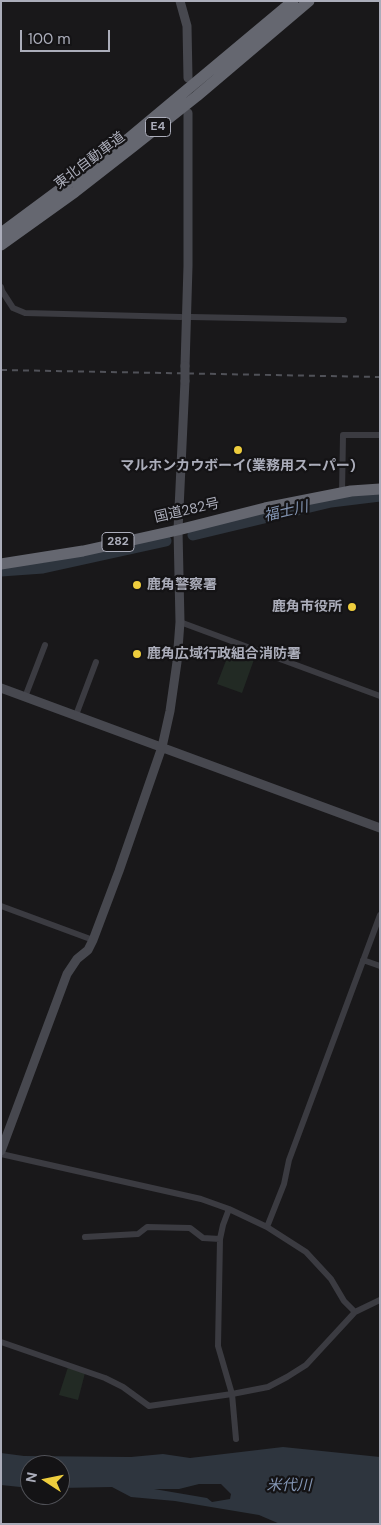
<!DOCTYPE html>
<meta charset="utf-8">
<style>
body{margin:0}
#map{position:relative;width:381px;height:1525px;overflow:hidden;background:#19181a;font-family:"DM Sans",sans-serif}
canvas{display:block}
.frame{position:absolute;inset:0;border:2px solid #abadba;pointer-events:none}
.north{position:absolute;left:20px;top:1455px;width:50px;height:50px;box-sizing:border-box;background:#141315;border:1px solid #505157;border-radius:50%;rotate:281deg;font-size:14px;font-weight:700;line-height:20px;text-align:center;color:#abadba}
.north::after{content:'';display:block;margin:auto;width:18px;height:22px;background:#eecd3d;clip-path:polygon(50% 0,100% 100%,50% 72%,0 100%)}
.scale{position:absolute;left:20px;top:30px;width:90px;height:22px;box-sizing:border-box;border:2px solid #abadba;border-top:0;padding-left:6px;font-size:15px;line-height:18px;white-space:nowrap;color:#abadba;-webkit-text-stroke:4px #141315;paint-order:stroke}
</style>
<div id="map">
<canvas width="381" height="1525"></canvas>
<div class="frame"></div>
<div class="north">N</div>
<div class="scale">100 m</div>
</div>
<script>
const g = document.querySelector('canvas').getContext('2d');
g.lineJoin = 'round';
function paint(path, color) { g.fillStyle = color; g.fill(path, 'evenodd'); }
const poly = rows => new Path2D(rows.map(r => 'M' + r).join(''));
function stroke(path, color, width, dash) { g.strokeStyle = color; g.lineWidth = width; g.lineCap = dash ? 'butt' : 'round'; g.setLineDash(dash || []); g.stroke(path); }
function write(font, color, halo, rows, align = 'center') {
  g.font = font + ' "DM Sans","Noto Sans JP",sans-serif'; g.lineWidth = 4.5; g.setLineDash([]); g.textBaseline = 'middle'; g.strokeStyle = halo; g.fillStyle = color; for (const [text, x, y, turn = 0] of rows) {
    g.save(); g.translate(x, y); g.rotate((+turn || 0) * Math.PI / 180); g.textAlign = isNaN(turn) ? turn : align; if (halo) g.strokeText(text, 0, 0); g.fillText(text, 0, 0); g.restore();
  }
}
paint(poly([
 [232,645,256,654,242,693,217,684],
 [68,1367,85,1373,78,1400,59,1395]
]), '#222a24');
paint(poly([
 [283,1447,380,1457,380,1524,280,1524,259,1515,175,1501,131,1497,112,1487,60,1488,60,1465,30,1465,30,1488,1,1485,1,1453,24,1456,131,1457,163,1454,190,1458],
 [199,1484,221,1484,231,1494,230,1499,212,1502,207,1498,154,1489,179,1489]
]), '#2e353e');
stroke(poly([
 [193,535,331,502,380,496],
 [1,571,43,568,166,541]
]), '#2e353e', 11);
stroke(poly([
 [1,287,2,291,13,308,25,313,181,317],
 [191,317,344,320],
 [342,493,343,435,380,435],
 [180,622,380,696],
 [25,697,45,645],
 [76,715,96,662],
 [1,906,93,940],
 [363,960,380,966],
 [1,1154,201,1199,229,1209,267,1227,306,1252,331,1279,344,1301,355,1312],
 [229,1209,223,1225,220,1239,218,1346,232,1394,236,1439],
 [267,1227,284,1184,289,1160,380,915],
 [85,1237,138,1234,147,1227,190,1228,203,1238,220,1239],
 [1,1342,105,1378,123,1387,149,1406,232,1394,268,1387,287,1377,306,1365,355,1312,380,1300]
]), '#3b3b41', 6);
stroke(poly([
 [180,1,187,26,188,78],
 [185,366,188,266,188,113],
 [1,688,380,828],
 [1,1151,67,974,77,959,88,950,93,940,119,871,162,747,170,711,177,662,180,622,178,530,185,381]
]), '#47484f', 9);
stroke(poly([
 [1,233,128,139,293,1],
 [1,245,75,192,134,146,197,96,309,1],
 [1,564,83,551,178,530,265,508,351,491,380,489]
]), '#656770', 11);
stroke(poly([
 [1,370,380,377]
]), '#505158', 2, [6, 5]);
stroke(poly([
 [185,381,185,366]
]), '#47484f', 9);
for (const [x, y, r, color] of [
 [238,450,5,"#eecd3d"],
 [137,585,5,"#eecd3d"],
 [352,607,5,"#eecd3d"],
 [137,654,5,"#eecd3d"]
]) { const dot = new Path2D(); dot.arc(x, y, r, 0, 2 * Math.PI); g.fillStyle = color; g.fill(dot); stroke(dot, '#141315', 2); }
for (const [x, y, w] of [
 [158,127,25],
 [118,542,32]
]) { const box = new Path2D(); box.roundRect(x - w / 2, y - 9.5, w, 19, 4); g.fillStyle = '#141315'; g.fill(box); stroke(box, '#abadba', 1); }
write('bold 12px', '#abadba', null, [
 ["E4",158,127],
 ["282",118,542]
]);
write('14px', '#abadba', '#141315', [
 ["東北自動車道",90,161,-37],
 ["国道282号",187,511,-13]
]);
write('bold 14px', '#abadba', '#141315', [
 ["マルホンカウボーイ(業務用スーパー)",238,466,"center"],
 ["鹿角警察署",147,585],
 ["鹿角市役所",342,607,"right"],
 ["鹿角広域行政組合消防署",147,654]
], 'left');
write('italic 15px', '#8395b3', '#141315', [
 ["福士川",286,512,-13],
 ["米代川",289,1486]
]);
</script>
